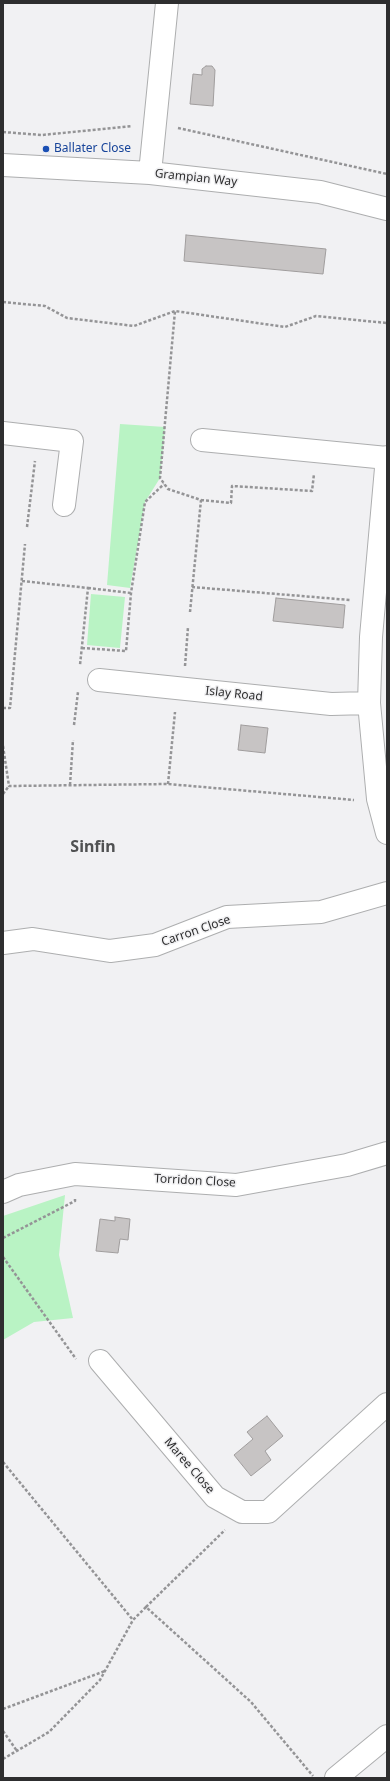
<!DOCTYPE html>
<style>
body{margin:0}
#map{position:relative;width:390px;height:1781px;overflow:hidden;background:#f1f1f3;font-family:"Noto Sans",sans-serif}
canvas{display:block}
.frame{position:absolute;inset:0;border:4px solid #2e2e2f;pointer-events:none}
</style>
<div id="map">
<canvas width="390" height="1781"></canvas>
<div class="frame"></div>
</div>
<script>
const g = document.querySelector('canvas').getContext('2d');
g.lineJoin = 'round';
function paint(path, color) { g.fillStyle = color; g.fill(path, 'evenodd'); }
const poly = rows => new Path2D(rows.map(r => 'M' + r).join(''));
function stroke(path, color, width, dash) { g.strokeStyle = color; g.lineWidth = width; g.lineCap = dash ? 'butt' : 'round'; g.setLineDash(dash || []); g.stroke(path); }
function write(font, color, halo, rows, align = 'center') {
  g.font = font + ' "Noto Sans",sans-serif'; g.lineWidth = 3; g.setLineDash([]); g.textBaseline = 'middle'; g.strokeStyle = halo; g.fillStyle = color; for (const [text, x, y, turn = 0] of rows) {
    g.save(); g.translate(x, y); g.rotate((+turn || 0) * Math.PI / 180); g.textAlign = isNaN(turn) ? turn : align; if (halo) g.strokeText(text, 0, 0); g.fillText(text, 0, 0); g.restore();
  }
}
paint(poly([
 [120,424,165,427,160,478,145,502,130,588,107,585],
 [91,594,125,597,120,648,87,645],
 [65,1195,59,1255,73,1318,34,1322,3,1340,3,1216]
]), '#b9f3c4');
const building = poly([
 [206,66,212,66,215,70,213,106,190,104,193,74,202,75,202,69,206,66],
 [186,235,326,249,323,274,184,261,186,235],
 [276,598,345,605,343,628,273,621,276,598],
 [241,725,268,728,265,753,238,750,241,725],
 [115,1217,130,1219,128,1240,120,1239,118,1253,96,1251,100,1219,115,1221,115,1217],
 [267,1416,283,1436,265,1451,271,1460,251,1476,234,1455,253,1439,247,1432,267,1416]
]);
paint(building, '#c7c4c4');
stroke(building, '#a09d9d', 1);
const minor = poly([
 [3,165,150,173,320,192,387,209],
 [150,173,167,3],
 [3,433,72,441,64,505],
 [202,440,387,458],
 [387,457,371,637,369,703,378,799,387,833],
 [99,680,331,704,369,703],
 [3,943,33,939,110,951,155,945,227,917,321,912,387,893],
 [3,1192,19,1185,75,1174,236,1185,347,1165,387,1153],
 [100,1361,215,1497,242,1512,268,1512,387,1404],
 [336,1778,387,1736]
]);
stroke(minor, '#adaeaf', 24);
stroke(poly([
 [178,128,387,174],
 [3,132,42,135,132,126],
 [3,302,45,306,67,318,134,326,175,311],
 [201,500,231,503,232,486,312,491,314,474],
 [27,527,35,461],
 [22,581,88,588,80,665],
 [192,587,350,600],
 [88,588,131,593],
 [190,612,201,500,168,489,160,478,175,311,285,327,316,316,387,323],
 [82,648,126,651,131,593,145,502,164,484],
 [185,666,188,627],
 [3,708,10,708,25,544],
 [74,725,78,692],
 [3,746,9,786,168,784,354,800],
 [168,784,175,712],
 [70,785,73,740],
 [3,794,9,786],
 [3,1238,75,1201,75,1197],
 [3,1257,76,1359],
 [3,1462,133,1620,146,1607,251,1702,313,1776],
 [146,1607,225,1530],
 [3,1709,105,1671],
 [3,1731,17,1751],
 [3,1759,49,1732,100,1680,133,1620]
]), '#949496', 2.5, [3, 2]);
stroke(minor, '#fff', 22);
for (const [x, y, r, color] of [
 [46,149,4,"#1a4fb4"]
]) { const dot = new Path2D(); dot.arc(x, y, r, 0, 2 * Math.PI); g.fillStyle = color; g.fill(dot); stroke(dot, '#f1f1f3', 1.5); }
write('12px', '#164399', '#f1f1f3', [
 ["Ballater Close",54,149]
], 'left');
write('12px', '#2e2e2f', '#f1f1f3', [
 ["Grampian Way",196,178,6],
 ["Islay Road",234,694,6],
 ["Carron Close",196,931,-19],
 ["Torridon Close",195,1181,3],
 ["Maree Close",189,1466,49]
]);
write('bold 16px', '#505152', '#f1f1f3', [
 ["Sinfin",93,847]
]);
</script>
